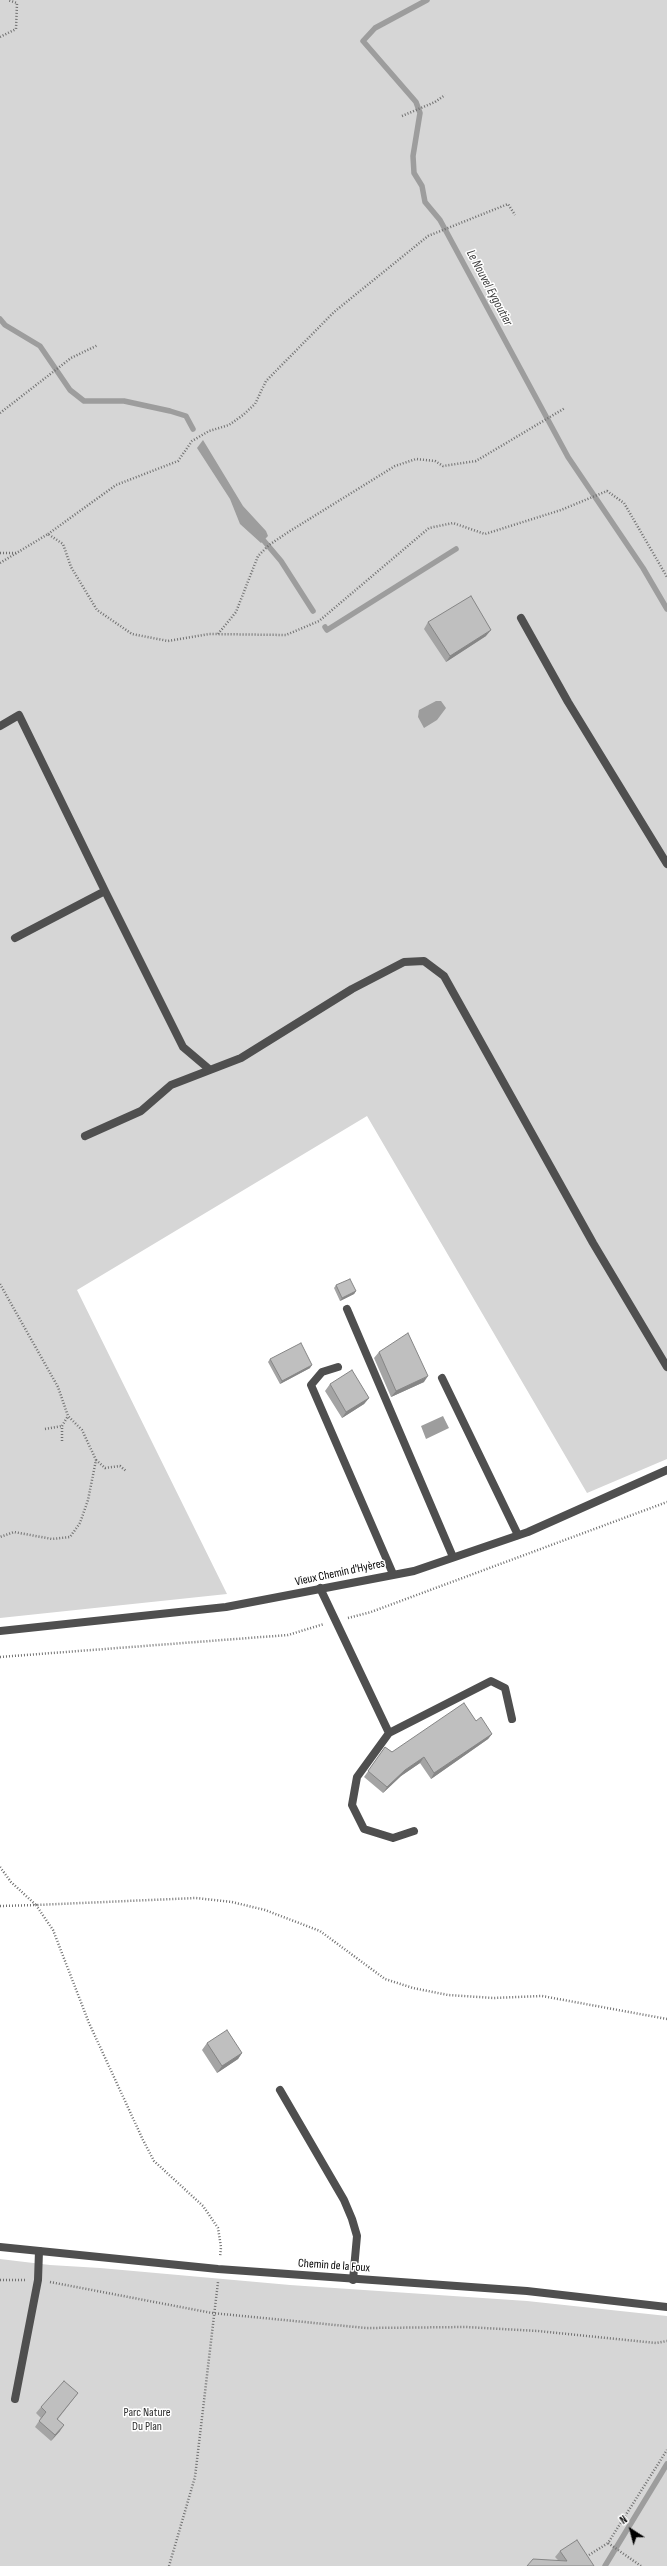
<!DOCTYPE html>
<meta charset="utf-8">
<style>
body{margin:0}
#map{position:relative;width:667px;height:2566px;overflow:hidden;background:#fff;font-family:"Sofia Sans Condensed",sans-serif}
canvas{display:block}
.north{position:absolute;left:611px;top:2510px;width:40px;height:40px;-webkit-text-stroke:3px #fff;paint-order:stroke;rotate:324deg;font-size:11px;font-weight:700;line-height:16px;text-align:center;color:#000}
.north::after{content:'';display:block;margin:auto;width:14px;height:18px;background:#000;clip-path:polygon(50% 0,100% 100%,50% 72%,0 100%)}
</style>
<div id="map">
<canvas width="667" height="2566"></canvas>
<div class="north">N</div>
</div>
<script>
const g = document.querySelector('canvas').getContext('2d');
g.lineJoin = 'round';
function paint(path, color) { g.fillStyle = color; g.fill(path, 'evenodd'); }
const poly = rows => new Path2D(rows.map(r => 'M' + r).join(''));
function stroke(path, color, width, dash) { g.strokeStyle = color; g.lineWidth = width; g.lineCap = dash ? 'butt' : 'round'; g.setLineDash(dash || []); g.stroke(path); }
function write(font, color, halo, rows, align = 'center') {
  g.font = font + ' "Sofia Sans Condensed",sans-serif'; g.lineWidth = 3; g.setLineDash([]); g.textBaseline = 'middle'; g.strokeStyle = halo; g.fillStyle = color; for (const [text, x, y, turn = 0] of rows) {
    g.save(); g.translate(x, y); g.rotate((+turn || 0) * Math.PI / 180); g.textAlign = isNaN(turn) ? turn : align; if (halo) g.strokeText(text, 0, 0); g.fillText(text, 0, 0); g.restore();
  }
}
paint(poly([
 [0,0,667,0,667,1459,587,1493,367,1116,77,1290,227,1594,0,1618],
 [0,2259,50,2265,100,2268,290,2285,527,2301,667,2316,667,2566,0,2566]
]), '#d6d6d6');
paint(poly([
 [203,440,243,506,266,531,268,536,261,543,240,524,230,499,197,448],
 [436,701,441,701,446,708,437,720,424,728,418,717,419,710],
 [443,1416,449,1428,426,1439,421,1426]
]), '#9d9d9d');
stroke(poly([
 [427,0,375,28,363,41,416,102,420,113,413,156,414,173,422,186,425,202,440,220,568,457,643,568,667,609],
 [0,319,5,325,40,346,70,390,84,401,124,401,170,411,186,416,193,429],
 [259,535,281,561,313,611],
 [325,627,327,630,456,549],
 [605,2566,667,2464]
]), '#9d9d9d', 5.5);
stroke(poly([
 [0,37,16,29,17,3,8,0],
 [402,116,435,102,445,95],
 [0,413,71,358,98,345],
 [48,534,116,485,178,461,192,441,209,431,229,425,243,415,255,404,266,381,334,312,428,236,508,204,515,215],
 [0,553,16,553],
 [0,563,48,534,63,544,71,567,97,610,132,634,168,641,209,634,286,635,319,621,429,528,453,523,485,534,561,510,607,491,624,503,667,577],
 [218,634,236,612,258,556,269,545,290,531,395,466,416,459,435,461,443,466,476,461,565,408],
 [0,1284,58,1387,68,1416,82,1430,96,1460,88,1500,80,1523,70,1537,52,1539,14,1532,0,1537],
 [45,1429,62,1426],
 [62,1441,62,1426,68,1416],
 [96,1460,105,1468,120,1466,126,1471],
 [348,1618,371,1612,667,1502],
 [0,1657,288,1635,324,1624],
 [0,1867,11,1882,36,1905,196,1898,232,1902,265,1910,320,1931,385,1979,413,1988,448,1995,494,1998,542,1996,667,2019],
 [0,1906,36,1905,53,1930,89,2023,143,2140,154,2161,203,2206,218,2228,221,2247,220,2257],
 [0,2280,25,2280],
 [50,2282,212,2313,366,2328,466,2327,538,2331,656,2343,667,2341],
 [589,2555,608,2543],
 [169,2566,195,2477,218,2282],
 [641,2566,608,2543,667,2450]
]), '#717171', 2.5, [1, 2]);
stroke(poly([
 [521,618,568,702,667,864],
 [0,726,19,715,105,891],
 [15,938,105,891,183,1047,209,1069],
 [85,1136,141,1111,171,1085,241,1058,352,989,404,962,424,961,444,976,593,1243,667,1367],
 [347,1309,453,1557],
 [338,1367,322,1372,311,1385,393,1574],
 [442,1378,518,1535],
 [320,1588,389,1733,357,1777,352,1805,364,1829,393,1838,414,1831],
 [389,1733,491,1681,505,1688,512,1719],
 [280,2090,344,2200,352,2219,357,2236,353,2280],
 [15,2399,38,2280,39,2251]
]), '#4f4f4f', 8);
stroke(poly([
 [0,1631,226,1607,414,1571,528,1532,667,1470],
 [0,2247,218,2269,527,2291,667,2307]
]), '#4f4f4f', 8);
paint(poly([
 [428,622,486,636,446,662,424,629],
 [336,1285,356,1291,354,1294,340,1301,334,1288],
 [379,1352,424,1382,391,1397,374,1358],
 [270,1359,310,1368,280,1384,268,1362],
 [330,1384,369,1398,364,1404,342,1418,325,1391],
 [476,1721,492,1734,488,1739,431,1779,420,1763,401,1776,383,1793,364,1777,385,1747,392,1752],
 [207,2043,242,2053,238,2059,217,2073,202,2050],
 [78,2393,58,2419,60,2431,51,2441,35,2427,41,2418,36,2413,41,2407],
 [560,2551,594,2566,558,2560,555,2557]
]), '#a4a4a4');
paint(poly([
 [491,630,486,636,446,662,450,656],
 [356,1291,354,1294,340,1301,342,1298],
 [312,1365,310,1368,280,1384,282,1381],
 [428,1376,424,1382,391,1397,396,1391],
 [369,1398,364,1404,342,1418,346,1412],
 [492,1734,488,1739,431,1779,434,1773],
 [424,1757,420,1763,401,1776,383,1793,387,1787,405,1770],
 [242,2053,238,2059,217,2073,222,2066],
 [64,2425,60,2431,51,2441,55,2435]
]), '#868686');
const building = poly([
 [471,596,491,630,450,656,428,622,471,596],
 [350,1279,356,1291,342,1298,336,1285,350,1279],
 [408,1333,428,1376,396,1391,379,1352,408,1333],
 [301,1343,312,1365,282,1381,270,1359,301,1343],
 [352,1370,369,1398,346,1412,330,1384,352,1370],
 [464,1703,476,1721,481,1717,492,1734,434,1773,424,1757,405,1770,387,1787,368,1771,385,1747,392,1752,464,1703],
 [227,2030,242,2053,222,2066,207,2043,227,2030],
 [64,2381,78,2393,57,2419,64,2425,55,2435,39,2421,46,2412,41,2407,64,2381],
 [577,2540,594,2566,527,2566,533,2559,567,2561,560,2551,577,2540]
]);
paint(building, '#bfbfbf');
stroke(building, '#868686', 1);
write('12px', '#000', '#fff', [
 ["Vieux Chemin d'Hyères",340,1573,-12],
 ["Chemin de la Foux",334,2266,4]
]);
write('12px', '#2d2d2d', '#fff', [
 ["Parc Nature",147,2413],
 ["Du Plan",147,2427]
]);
write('italic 13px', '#3e3e3e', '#fff', [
 ["Le Nouvel Eygoutier",489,288,62]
]);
</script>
